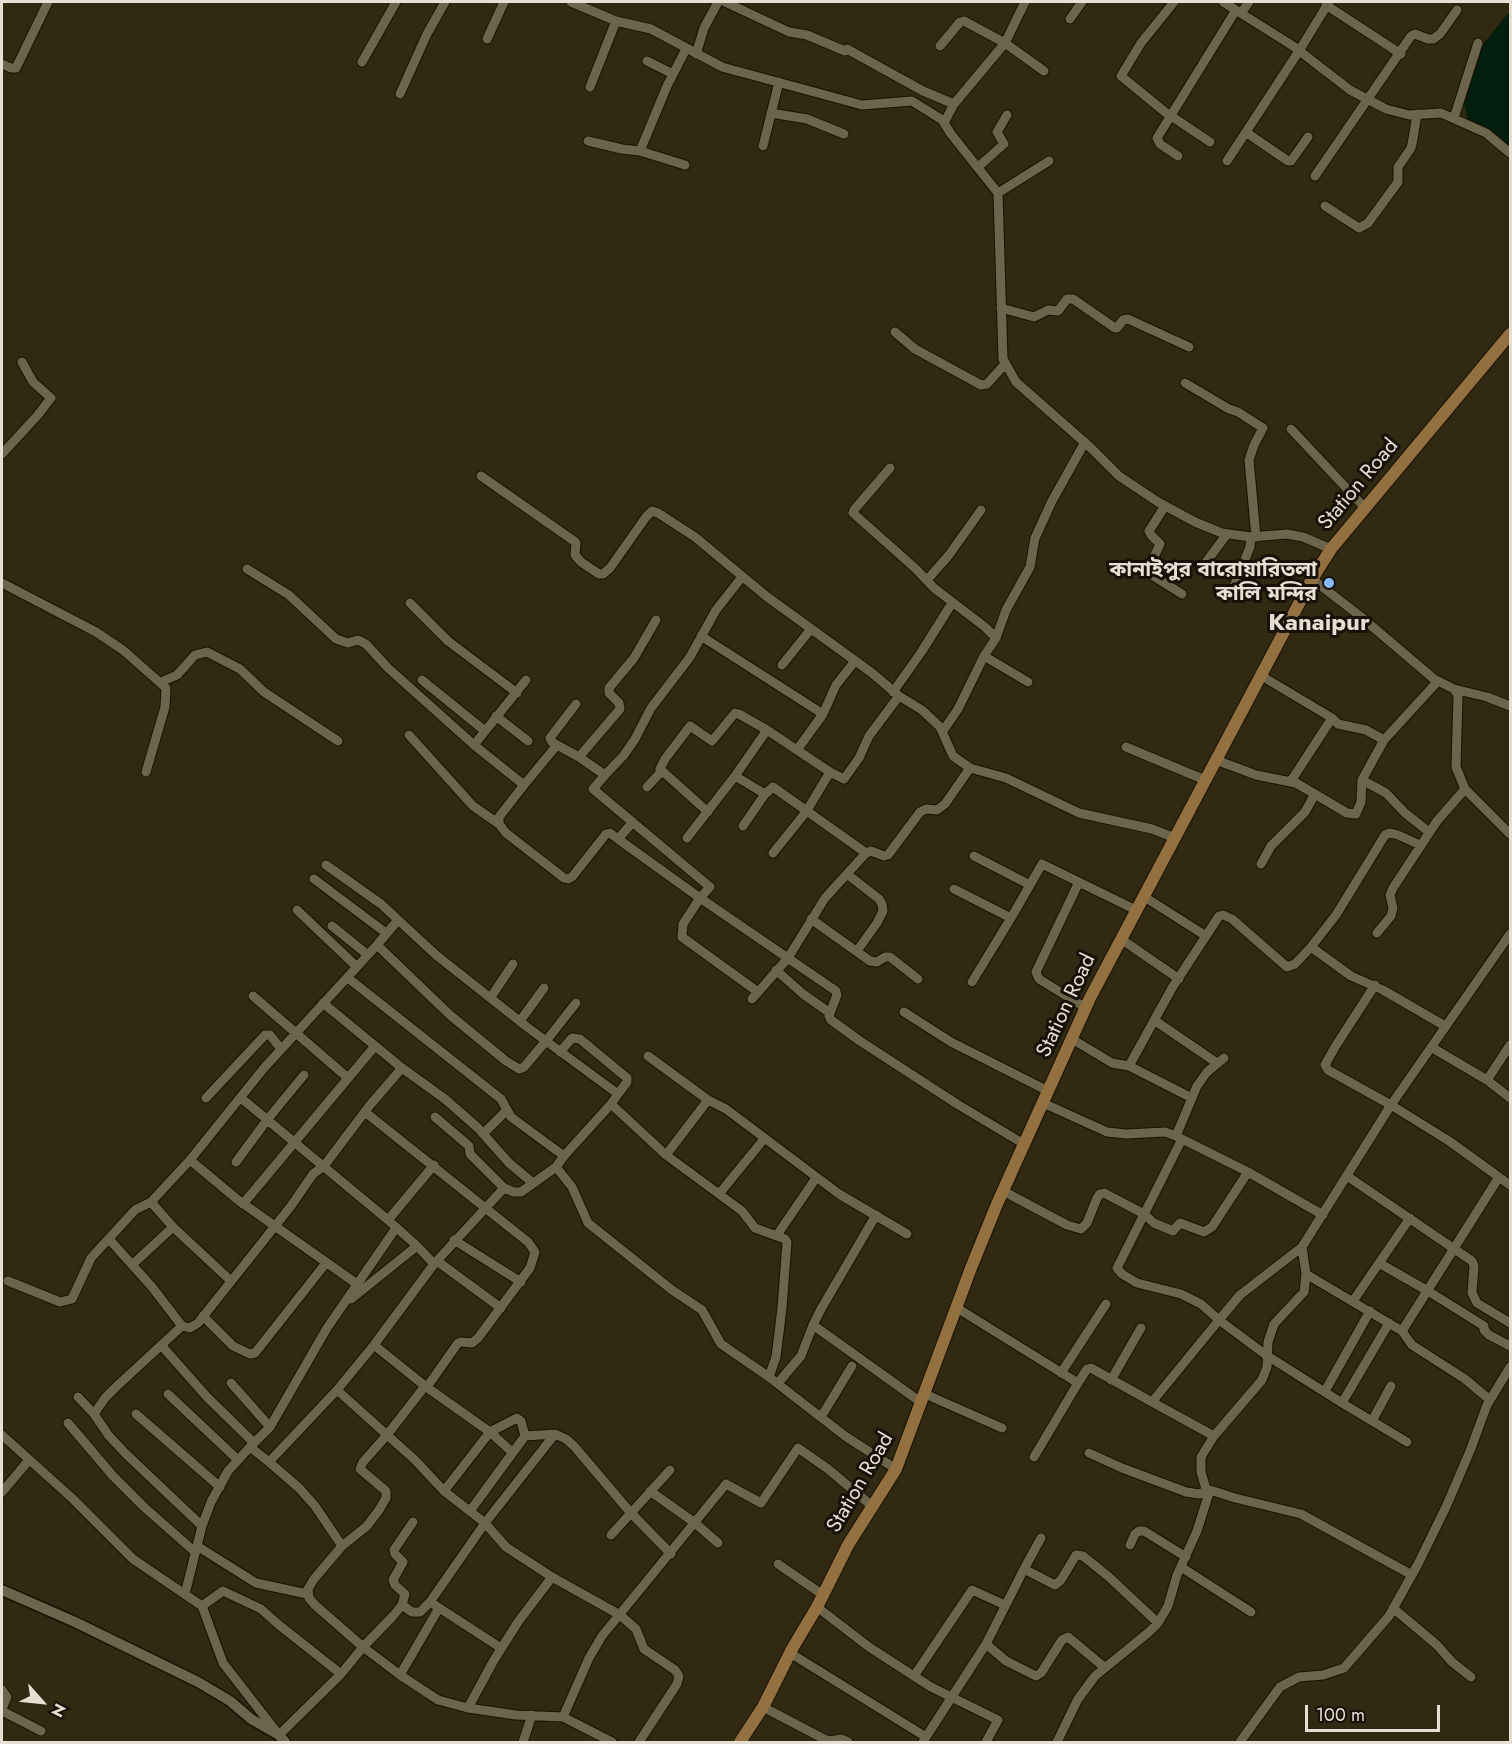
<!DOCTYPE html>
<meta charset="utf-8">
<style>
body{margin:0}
#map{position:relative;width:1512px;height:1744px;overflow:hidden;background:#312912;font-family:Jost,sans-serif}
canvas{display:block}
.frame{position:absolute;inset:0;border:3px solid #e5e0d2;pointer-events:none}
.north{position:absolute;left:12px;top:1672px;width:60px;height:60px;-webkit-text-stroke:4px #161209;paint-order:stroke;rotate:117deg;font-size:16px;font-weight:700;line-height:24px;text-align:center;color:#e5e0d2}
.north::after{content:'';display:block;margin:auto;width:21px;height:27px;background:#e5e0d2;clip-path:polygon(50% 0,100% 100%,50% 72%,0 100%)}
.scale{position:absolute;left:1305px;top:1705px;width:135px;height:27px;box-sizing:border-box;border:3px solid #e5e0d2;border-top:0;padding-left:8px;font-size:18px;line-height:21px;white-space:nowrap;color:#e5e0d2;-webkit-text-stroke:4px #161209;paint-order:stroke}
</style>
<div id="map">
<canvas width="1512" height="1744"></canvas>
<div class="frame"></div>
<div class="north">N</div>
<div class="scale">100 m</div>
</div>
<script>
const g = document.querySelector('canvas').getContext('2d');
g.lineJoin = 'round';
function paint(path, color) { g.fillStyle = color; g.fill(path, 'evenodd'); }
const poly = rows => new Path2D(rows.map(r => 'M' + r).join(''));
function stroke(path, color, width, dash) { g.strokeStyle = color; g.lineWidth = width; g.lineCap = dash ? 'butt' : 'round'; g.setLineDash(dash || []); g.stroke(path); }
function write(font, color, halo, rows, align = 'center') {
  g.font = font + ' Jost,"Noto Sans Bengali",sans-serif'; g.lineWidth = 6; g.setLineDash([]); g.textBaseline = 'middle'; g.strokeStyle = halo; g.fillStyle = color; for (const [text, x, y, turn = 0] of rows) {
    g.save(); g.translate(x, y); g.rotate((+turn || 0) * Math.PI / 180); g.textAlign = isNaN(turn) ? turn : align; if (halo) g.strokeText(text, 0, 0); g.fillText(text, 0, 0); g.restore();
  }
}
paint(poly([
 [1510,11,1510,151,1490,130,1468,120,1463,100,1479,49]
]), '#031d0f');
const minor = poly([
 [571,2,616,21,651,29,722,67,862,105,912,101,944,121],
 [725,2,789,32,807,35,845,51,847,49,923,91,954,104],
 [1025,2,1005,43,954,104,944,123,951,134,998,193,1003,359,1016,382,1091,448,1119,476,1158,502,1195,522,1222,533,1251,537,1287,534,1303,537,1331,549],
 [1174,2,1141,43,1121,76,1165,112,1210,142],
 [1223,2,1293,46,1350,90,1386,109,1409,115,1441,113,1486,133,1510,153],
 [1326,5,1401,54],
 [1241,13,1249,2],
 [1070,19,1082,2],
 [487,39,504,2],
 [940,46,960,22,964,21,1005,43,1044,71],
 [696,54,704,28,718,2],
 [647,61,673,74],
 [362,62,396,2],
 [2,64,11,68,16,68,48,2],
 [590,87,616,21],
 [400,94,427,34,445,2],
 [771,113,807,119,844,134],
 [1454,118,1478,43],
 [1247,133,1288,161,1291,161,1308,137],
 [588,141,622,149,640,151,667,86,686,49],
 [763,146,779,82],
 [640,151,685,165],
 [1178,156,1160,144,1157,138,1236,10],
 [1227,161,1299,51,1329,2],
 [978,167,1004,144,997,132,1007,115],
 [1315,176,1411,36,1415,34,1428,39,1433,39,1440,34,1457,10],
 [998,193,1049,161],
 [1325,206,1359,228,1368,223,1398,182,1398,167,1411,148,1413,139,1417,114],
 [1001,308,1034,317,1048,310,1058,311,1067,299,1073,299,1115,328,1117,328,1123,320,1128,319,1189,347],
 [895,332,915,349,981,385,987,384,1005,364],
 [1185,383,1229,409,1238,412,1263,428,1254,445,1249,460,1256,537],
 [1291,429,1365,508],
 [2,454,37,416,51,398,33,382,22,362],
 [890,468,854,510,853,513,916,569,934,588,985,627,996,638,984,656,958,709,943,731],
 [481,476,574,541,576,543,575,555,581,562,599,574,603,574,610,568,646,517,652,511,658,513,695,537,766,596,872,673,899,696],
 [1165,506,1149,531,1151,535,1160,544,1147,572,1182,594],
 [247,569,289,595,336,639,348,643,358,640,366,644,388,668,474,745,524,785,557,745,579,757,605,775,593,789,710,887,700,898,836,991,837,995,830,1013],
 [1201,569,1227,534],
 [1312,579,1360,616,1434,679,1454,689,1458,695,1456,767,1465,789,1510,834],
 [927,580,949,555,981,510],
 [2,583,96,632,123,650,166,688,165,707,146,772],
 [1235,584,1250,547,1251,537],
 [410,603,448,641,517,693],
 [701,636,823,714],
 [996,638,1006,610,1030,567,1035,538,1052,501,1085,442],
 [984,656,1028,682],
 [782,665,811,629],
 [1260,675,1332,718,1338,724,1366,730,1384,740],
 [422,680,485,731],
 [161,682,177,675,195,655,207,652,240,669,264,692,338,741],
 [1454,689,1487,697,1510,706],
 [893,692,922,651,952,603],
 [496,716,528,741],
 [409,735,473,806,499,824],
 [474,745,526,680],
 [557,745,552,742,550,738,576,704],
 [1126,747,1205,780],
 [797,750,823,714,836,685,855,661],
 [579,757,620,709,619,703,609,693,609,688,634,658,656,620],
 [1216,760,1256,775,1296,783,1347,813,1356,814,1361,802,1362,780,1384,740,1438,681],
 [660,769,708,812],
 [605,775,624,755,635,739,651,708,690,657,716,610,742,577],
 [735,776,765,794],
 [1362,780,1386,793,1405,813,1429,832],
 [1291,781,1332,718],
 [524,785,499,817,499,824,506,833,564,878,568,879,572,877,606,834,610,833,618,839,633,822],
 [647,787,660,773,660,769,665,759,690,726,712,741,735,713,739,714,767,730,830,772,844,779,859,758,869,736,899,696,922,710,940,727,953,756,970,768],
 [743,826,765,794,773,787,866,853],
 [687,838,735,776,767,730],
 [618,839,700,898,683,924,682,937,758,992],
 [773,853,806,812,830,772],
 [974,856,1030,885],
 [1261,864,1271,846,1305,812,1315,794],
 [326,865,381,904,436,955,527,1027,618,1094,611,1104,666,1155,742,1211,755,1228,785,1239,787,1242,782,1308,776,1357,769,1377,845,1436,896,1469],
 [847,874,879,899,882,904,883,911,877,923,857,951],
 [314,879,386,933],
 [1079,882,1036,972,1039,979,1086,1008],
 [954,889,1011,918,1042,864,1136,910],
 [1143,896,1206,936],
 [297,910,357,967],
 [811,919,870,961,877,962,885,957,890,957,918,979],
 [332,926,368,955],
 [1377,933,1391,916,1393,908,1390,895,1393,888,1437,821,1465,789],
 [1121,939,1179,979],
 [377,945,450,1015,506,1061,519,1069,524,1067,546,1041,576,1003],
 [1311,947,1351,976,1383,990,1445,1026],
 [776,970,803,994,830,1013,829,1016,831,1020,860,1041,957,1104,1024,1144],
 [972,982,1011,918],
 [1375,985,1335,1047,1325,1065,1328,1070,1391,1105,1449,1141,1510,1185],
 [253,996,348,1078],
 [491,997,513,964],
 [752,999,788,958,825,898,866,853,871,851,884,856,888,855,920,812,926,809,937,810,945,804,970,768,1006,778,1079,813,1152,829,1175,838],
 [323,1003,402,1068],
 [904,1012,951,1042,1048,1091],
 [1154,1020,1217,1063],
 [520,1021,544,988],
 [1072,1039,1112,1063,1129,1066,1192,1098],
 [1431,1047,1487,1080,1510,1098],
 [560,1052,572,1038,580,1039,627,1078,627,1082,618,1094],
 [648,1056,708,1100],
 [1129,1066,1172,988,1219,916,1223,915,1232,919,1287,967,1295,964,1311,947,1336,915,1385,835,1390,833,1398,835,1420,845],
 [1487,1080,1510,1045],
 [206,1098,265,1035,270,1035,281,1049],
 [241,1098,388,1220,417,1246,434,1264],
 [1043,1103,1107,1132,1126,1134,1165,1132,1176,1136,1248,1172,1323,1215],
 [365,1112,528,1242,535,1252,530,1268,478,1338,472,1343,461,1342,458,1343,427,1387],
 [435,1117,469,1146,470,1154,504,1188],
 [483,1134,507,1110],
 [1176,1136,1197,1086,1207,1072,1224,1058],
 [1182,1139,1117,1268,1122,1274,1137,1283,1181,1294,1201,1304,1219,1320,1240,1295,1302,1247],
 [666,1155,708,1100,726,1109,839,1194,907,1234],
 [564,1156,611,1104],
 [190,1160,238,1200,357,1284],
 [236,1162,267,1120,304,1075],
 [556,1167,572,1187,588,1223,672,1290,702,1310,721,1344,769,1377],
 [1347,1176,1472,1261,1474,1266,1472,1293,1477,1303,1510,1323],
 [1003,1191,1067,1225,1081,1229,1087,1223,1097,1198,1100,1194,1104,1193,1144,1214,1154,1223,1173,1231,1180,1223,1204,1232,1212,1227,1248,1172],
 [719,1194,764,1139],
 [151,1202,173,1227,231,1281],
 [243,1204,375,1046],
 [388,1220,434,1165],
 [777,1235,816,1178],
 [109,1239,152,1287,182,1326],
 [454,1240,521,1282],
 [437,1261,501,1308],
 [1379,1263,1428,1291,1484,1326,1484,1330,1489,1335,1510,1346],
 [132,1265,173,1227],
 [1306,1274,1402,1331,1412,1345,1465,1379,1490,1400],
 [8,1281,60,1302,72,1299,91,1258,135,1210,151,1202,190,1160,264,1068,377,945,398,920],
 [351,1299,417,1246],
 [1353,1301,1410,1218],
 [957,1308,1078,1383,1034,1457],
 [203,1316,233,1346,250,1354,255,1353,326,1263],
 [813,1325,922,1403],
 [1402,1331,1499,1177],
 [161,1345,207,1397,254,1443],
 [374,1345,425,1386,490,1432,512,1452],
 [1061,1373,1106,1304],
 [1111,1380,1141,1328],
 [231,1383,270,1427],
 [778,1383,801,1356,813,1325,821,1309,876,1215],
 [1078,1383,1087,1369,1091,1368,1152,1402],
 [425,1386,387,1435,363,1462,360,1469,386,1491,386,1498,379,1510,367,1526,342,1546,314,1579,308,1589,309,1598,315,1605,363,1647,393,1616,402,1605,412,1612,420,1612,430,1602,485,1523,555,1434],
 [337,1390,415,1460,444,1491,485,1523,506,1547,552,1577,518,1622,494,1660,468,1708],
 [1325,1391,1370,1311],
 [168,1394,238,1460],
 [925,1394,1002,1428],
 [78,1397,94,1414],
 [1342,1403,1407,1442],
 [136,1414,220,1487],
 [821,1417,852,1366],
 [1372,1421,1391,1386],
 [68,1423,113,1476,144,1507,195,1552],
 [2,1435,73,1499,133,1559,202,1606,223,1663,279,1735,341,1674],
 [1214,1436,1152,1402,1219,1320,1266,1355,1342,1403,1389,1323],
 [250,1447,270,1427,327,1328,396,1228],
 [1089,1453,1122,1468,1186,1492,1199,1494,1210,1490,1235,1498,1301,1514,1412,1575],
 [269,1462,299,1488,315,1506,342,1546],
 [444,1491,490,1432,517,1418,521,1421,525,1436],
 [650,1491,695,1523,718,1543],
 [2,1492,29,1460],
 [470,1511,525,1436,555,1434,566,1439,574,1446,630,1512,671,1554],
 [202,1526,126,1454,109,1436,94,1414,105,1398,117,1386,182,1326,190,1328,198,1323,291,1206,313,1174,324,1166,370,1105,402,1068,445,1099,478,1128,509,1163,533,1183],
 [611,1535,670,1470],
 [1130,1545,1135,1534,1139,1531,1144,1531,1186,1557],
 [197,1546,256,1583,307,1594],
 [778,1564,823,1595],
 [1181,1567,1251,1612],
 [1024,1569,1041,1538],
 [552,1577,620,1615,636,1629,644,1649,675,1670,679,1676,677,1684,639,1742],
 [185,1594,202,1526,211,1502,228,1471,250,1447,269,1462,337,1390,374,1345,434,1264,504,1188,514,1192,521,1192,556,1167,564,1156,511,1117,501,1099,348,978],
 [430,1602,501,1648],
 [402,1605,405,1594,395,1585,393,1580,403,1562,395,1554,394,1550,413,1522],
 [202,1606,223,1591,261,1609,279,1625,341,1674,363,1647,400,1675,438,1700,468,1708,516,1715,563,1717,612,1742],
 [817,1607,869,1647,931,1687,998,1720,986,1742],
 [1393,1608,1437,1645,1452,1662,1471,1677],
 [986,1644,1024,1569,1055,1585,1061,1580,1076,1555,1083,1556,1109,1577,1158,1623],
 [790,1653,926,1737,923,1742],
 [400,1675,439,1608],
 [914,1676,972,1590,1005,1605],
 [2,1690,7,1697,2,1709],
 [763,1707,824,1739,830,1741,841,1739,848,1742],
 [2,1711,41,1731],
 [563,1717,589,1658,602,1636,726,1484,761,1503,798,1448,828,1469,872,1506],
 [926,1737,986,1644,1006,1661,1036,1676,1041,1673,1062,1640,1068,1637,1104,1667],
 [523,1742,532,1715],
 [1057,1742,1078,1699,1095,1676,1149,1632,1158,1623,1168,1606,1177,1575,1197,1531,1210,1490,1206,1489,1201,1472,1201,1457,1214,1436,1262,1380,1267,1367,1268,1342,1274,1324,1304,1292,1306,1274,1302,1247,1391,1105,1510,934],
 [1240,1742,1280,1687,1299,1677,1323,1675,1344,1668,1389,1616,1418,1564,1446,1507,1470,1451,1487,1405,1510,1367]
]);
const tertiary = poly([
 [2,1590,75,1622,198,1682,230,1701,251,1719,279,1735,285,1742]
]);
const secondary = poly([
 [740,1742,763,1707,792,1649,817,1607,848,1545,896,1469,971,1268,997,1204,1090,998,1312,579,1331,549,1510,334]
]);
stroke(minor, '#191200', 11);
stroke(tertiary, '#191200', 13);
stroke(secondary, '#191200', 14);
stroke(minor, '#6d654b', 9);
stroke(tertiary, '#6d654b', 10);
stroke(secondary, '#937040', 12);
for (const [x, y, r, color] of [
 [1329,583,6,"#88bbfc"]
]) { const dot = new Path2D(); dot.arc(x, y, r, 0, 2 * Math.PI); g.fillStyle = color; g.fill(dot); stroke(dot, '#161209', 2); }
write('21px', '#e5e0d2', '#161209', [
 ["Station Road",1359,485,-50],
 ["Station Road",1067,1006,-65],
 ["Station Road",861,1483,-60]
]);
write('bold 21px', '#e5e0d2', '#161209', [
 ["কানাইপুর বারোয়ারিতলা",1317,571],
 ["কালি মন্দির",1317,595]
], 'right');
write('bold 24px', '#e5e0d2', '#161209', [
 ["Kanaipur",1319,624]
]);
</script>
